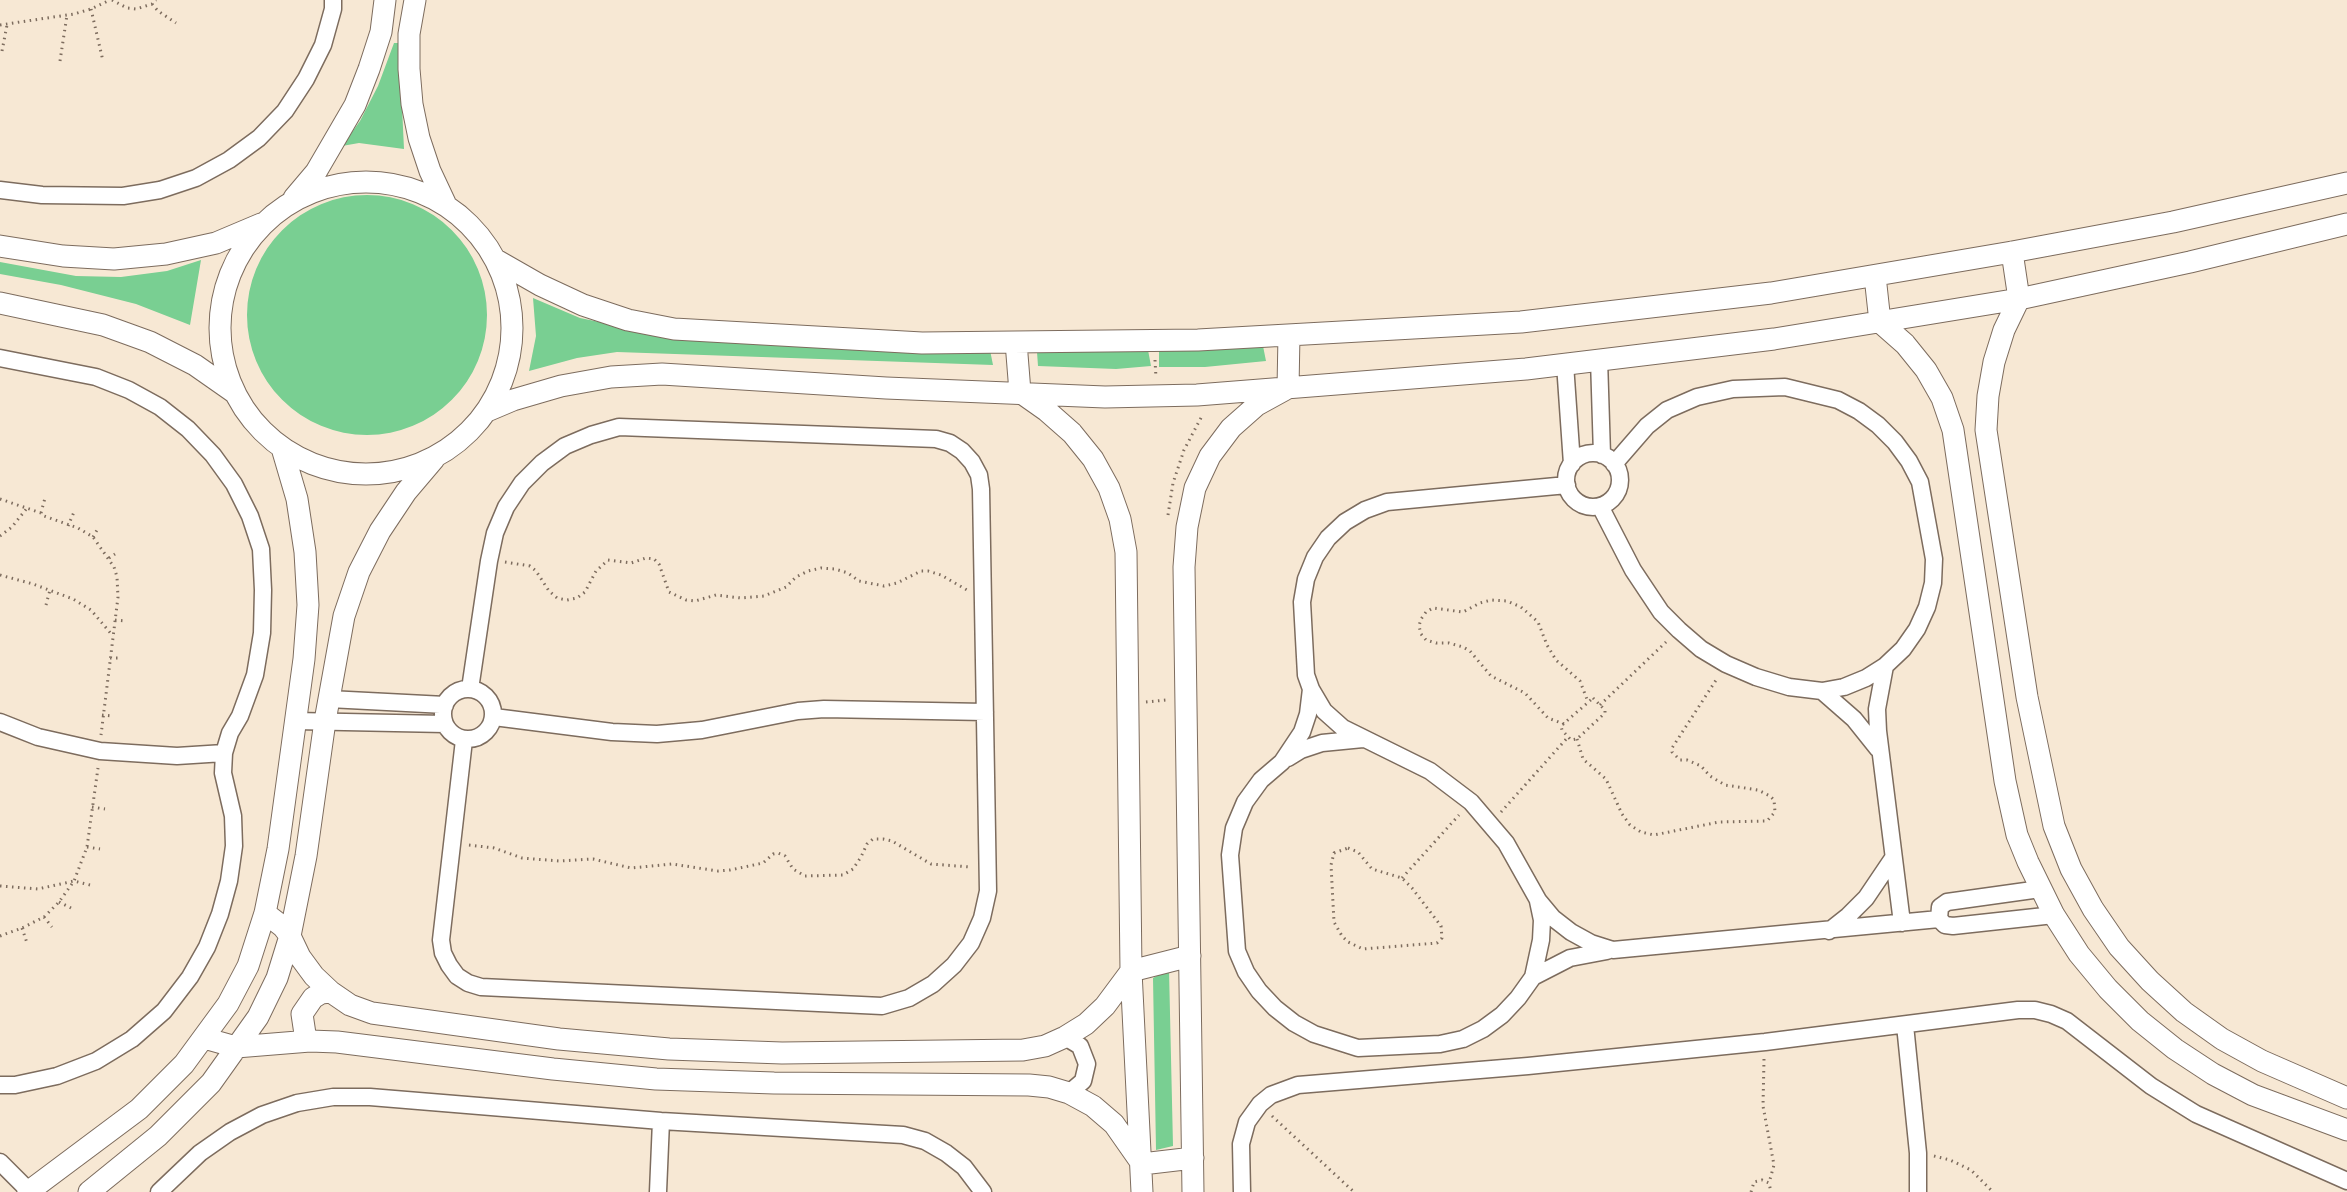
<!DOCTYPE html>
<style>
body{margin:0}
canvas{display:block;background:#f7e8d4}
</style>
<canvas width="2347" height="1192"></canvas>
<script>
const g = document.querySelector('canvas').getContext('2d');
g.lineJoin = 'round';
function paint(path, color) { g.fillStyle = color; g.fill(path, 'evenodd'); }
const poly = rows => new Path2D(rows.map(r => 'M' + r).join(''));
function stroke(path, color, width, dash) { g.strokeStyle = color; g.lineWidth = width; g.lineCap = dash ? 'butt' : 'round'; g.setLineDash(dash || []); g.stroke(path); }
paint(poly([
 [394,43,399,43,404,149,359,143,342,146,360,121,378,86],
 '247 315a120 120 0 1 1 240 0a120 120 0 1 1-240 0Z',
 [201,260,190,325,136,304,61,285,0,274,0,262,76,276,121,277,167,271],
 [533,298,580,318,663,335,761,345,990,350,993,365,617,352,577,358,529,371,536,336],
 [1263,346,1266,361,1205,367,1159,367,1159,350],
 [1148,350,1151,366,1116,369,1038,366,1037,352],
 [1169,969,1173,1146,1156,1150,1153,978]
]), '#79cf92');
const minor = poly([
 [0,190,42,195,123,196,160,190,196,178,229,160,259,138,285,111,306,79,323,45,333,9,333,0],
 [0,358,96,377,129,390,160,407,188,429,213,455,234,484,250,516,261,549,263,590,262,633,255,675,240,716,230,733,224,753,223,773,233,816,234,846,229,881,220,914,207,947,190,977,164,1011,132,1039,96,1061,57,1076,15,1085,0,1085],
 [1599,359,1602,455],
 [1565,364,1572,464],
 '1566 480a27 27 0 1 1 54 0a27 27 0 1 1-54 0Z',
 [1567,485,1387,502,1365,510,1345,522,1328,538,1315,557,1306,579,1302,602,1306,675,1311,689,1324,711,1343,728,1430,771,1471,802,1506,843,1538,900,1553,918,1571,932,1591,943,1613,950,1939,919],
 [1600,506,1633,570,1661,612,1679,630,1701,649,1726,664,1756,677,1789,687,1822,691,1844,687,1866,678,1885,666,1903,649,1917,629,1927,607,1933,583,1934,559,1920,482,1909,461,1895,442,1878,425,1859,411,1838,400,1785,387,1733,389,1697,397,1667,410,1647,426,1614,464],
 [1885,666,1877,709,1878,731,1902,923],
 '443 714a25 25 0 1 1 50 0a25 25 0 1 1-50 0Z',
 [1311,689,1308,714,1302,732,1282,762,1261,780,1245,802,1234,828,1230,855,1237,951,1246,972,1259,991,1275,1008,1294,1023,1314,1034,1358,1048,1440,1044,1463,1039,1483,1029,1502,1015,1518,998,1533,977,1541,940,1542,920,1538,901],
 [1822,691,1854,719,1878,749],
 [329,699,445,705],
 [494,717,612,732,657,734,702,730,798,711,824,709,985,712],
 [295,721,445,724],
 [0,722,38,737,100,751,177,756,224,753],
 [464,740,441,940,443,953,449,965,457,976,468,983,481,987,882,1006,909,998,933,984,954,965,971,943,982,918,988,891,981,489,979,475,972,462,962,451,950,443,936,439,619,427,591,435,565,446,542,463,522,483,506,507,495,533,489,561,470,689],
 [1288,758,1301,750,1322,743,1363,739],
 [2040,889,1947,902,1940,907,1939,919,1945,925,1953,926,2054,915],
 [1829,931,1848,916,1866,898,1893,858],
 [1533,977,1570,958,1607,951],
 [1905,1025,1918,1153,1918,1192],
 [1065,1037,1080,1046,1087,1064,1083,1081,1069,1093],
 [0,1162,30,1192],
 [159,1192,200,1153,230,1132,262,1115,297,1103,333,1097,370,1097,661,1121,903,1135,925,1141,946,1153,964,1167,983,1192],
 [658,1192,661,1121],
 [1242,1192,1241,1144,1247,1122,1260,1104,1271,1095,1298,1085,1528,1066,1765,1042,2018,1010,2035,1010,2051,1014,2067,1021,2151,1086,2196,1114,2347,1181]
]);
const tertiary = poly([
 [415,0,409,34,409,69,412,104,419,138,430,171,445,203],
 '220 328a146 146 0 1 1 292 0a146 146 0 1 1-292 0Z',
 [294,198,316,172,355,105,369,69,381,32,385,0],
 [0,246,63,256,114,259,166,254,216,243,261,224],
 [2012,252,2019,299,2004,330,1994,362,1988,396,1986,430,2027,697,2054,826,2071,869,2093,909,2119,947,2150,981,2184,1012,2222,1039,2262,1061,2347,1098],
 [498,261,540,285,583,305,628,320,674,329,922,343,1198,340,1521,322,1771,293,2012,252,2173,222,2347,183],
 [1875,276,1880,322,1905,344,1926,370,1942,398,1953,430,2005,781,2017,835,2028,862,2054,915,2079,954,2108,989,2140,1021,2175,1049,2213,1074,2253,1095,2347,1130],
 [0,303,103,325,150,342,195,365,235,393],
 [1016,342,1020,392,1047,411,1072,433,1093,459,1109,488,1120,519,1126,552,1131,971,1142,1192],
 [487,411,513,400,561,386,611,377,662,374,886,388,1105,397,1197,395,1526,369,1774,339,2019,299,2190,262,2347,224],
 [265,913,283,927,290,936,300,957,314,976,331,992,350,1005,372,1013,559,1039,669,1049,782,1053,1023,1050,1045,1046,1065,1037,1086,1024,1105,1006,1131,971,1190,956],
 [204,1038,236,1047,310,1041,337,1042,553,1069,656,1079,774,1083,1029,1085,1049,1087,1069,1093,1093,1106,1114,1124,1142,1164,1193,1158],
 [310,1041,305,1034,302,1014,313,998,321,993,331,992],
 [28,1192,139,1109,184,1064,228,1004,248,966,265,913,278,849,304,659,308,605,305,552,297,499,282,448],
 [89,1192,158,1136,211,1083,258,1017,277,978,290,936,306,856,325,721,344,616,359,572,380,531,406,492,434,459],
 [1193,1192,1184,567,1187,527,1195,488,1210,456,1231,428,1257,405,1288,388,1289,335]
]);
stroke(minor, '#7d6c5e', 19);
stroke(tertiary, '#7d6c5e', 23);
stroke(poly([
 [112,0,127,8,136,9,152,4,156,0],
 [152,4,158,11,176,23],
 [91,9,103,61],
 [0,25,74,14,91,9,110,0],
 [2,51,7,25],
 [60,61,67,15],
 [1155,360,1156,378],
 [0,499,41,513,44,516,78,528,93,537,114,567,117,577,118,597,101,735],
 [41,513,45,498],
 [1168,515,1173,483,1184,450,1203,414],
 [68,526,74,512],
 [0,536,12,527,27,508],
 [93,537,97,530],
 [109,558,115,554],
 [505,562,530,566,536,571,549,591,557,598,567,600,577,598,585,592,596,571,608,560,631,563,646,558,654,559,659,564,669,592,686,600,695,601,716,595,741,598,764,596,786,587,796,577,808,571,821,568,835,569,848,573,859,581,884,586,897,583,921,571,928,571,941,575,967,590],
 [0,575,33,584,73,599,91,610,113,636],
 [46,605,50,590],
 [115,620,125,621],
 [110,658,120,658],
 [1593,698,1605,710,1605,713,1577,739,1571,740,1562,730,1561,726,1593,698],
 [1146,702,1166,700],
 [1600,705,1666,642],
 [102,715,112,716],
 [1564,724,1548,718,1525,693,1491,676,1470,651,1463,647,1449,643,1436,643,1426,640,1421,634,1419,626,1421,619,1426,612,1433,608,1463,612,1480,603,1491,600,1507,601,1521,607,1538,622,1547,645,1556,660,1580,681,1588,702],
 [1577,739,1583,759,1606,779,1622,814,1630,825,1641,832,1654,835,1719,822,1767,821,1775,812,1774,800,1770,796,1758,790,1725,785,1710,776,1701,766,1687,760,1680,760,1672,752,1672,748,1718,677],
 [92,807,105,809],
 [1501,812,1568,737],
 [469,845,494,848,522,858,559,861,593,859,631,868,672,864,718,871,730,870,763,863,773,854,778,853,785,856,793,869,805,876,843,875,853,869,861,857,867,844,873,839,883,839,892,841,931,864,970,867],
 [87,847,100,849],
 [1348,848,1358,852,1372,869,1402,878,1412,888,1441,926,1442,938,1437,943,1363,949,1348,942,1342,936,1334,922,1331,865,1334,853,1348,848],
 [1402,878,1459,815],
 [0,886,38,889,74,881,90,885],
 [59,902,71,908],
 [44,917,52,927],
 [22,928,27,943],
 [0,936,22,928,44,917,59,902,74,881,87,847,98,768],
 [1764,1059,1763,1106,1774,1165,1769,1183],
 [1272,1116,1354,1192],
 [1934,1156,1950,1160,1971,1170,1993,1192],
 [1751,1192,1754,1182,1762,1180,1769,1183,1771,1192]
]), '#7d6c5e', 3, [1.5, 4.5]);
stroke(minor, '#fff', 16);
stroke(tertiary, '#fff', 21);
</script>
